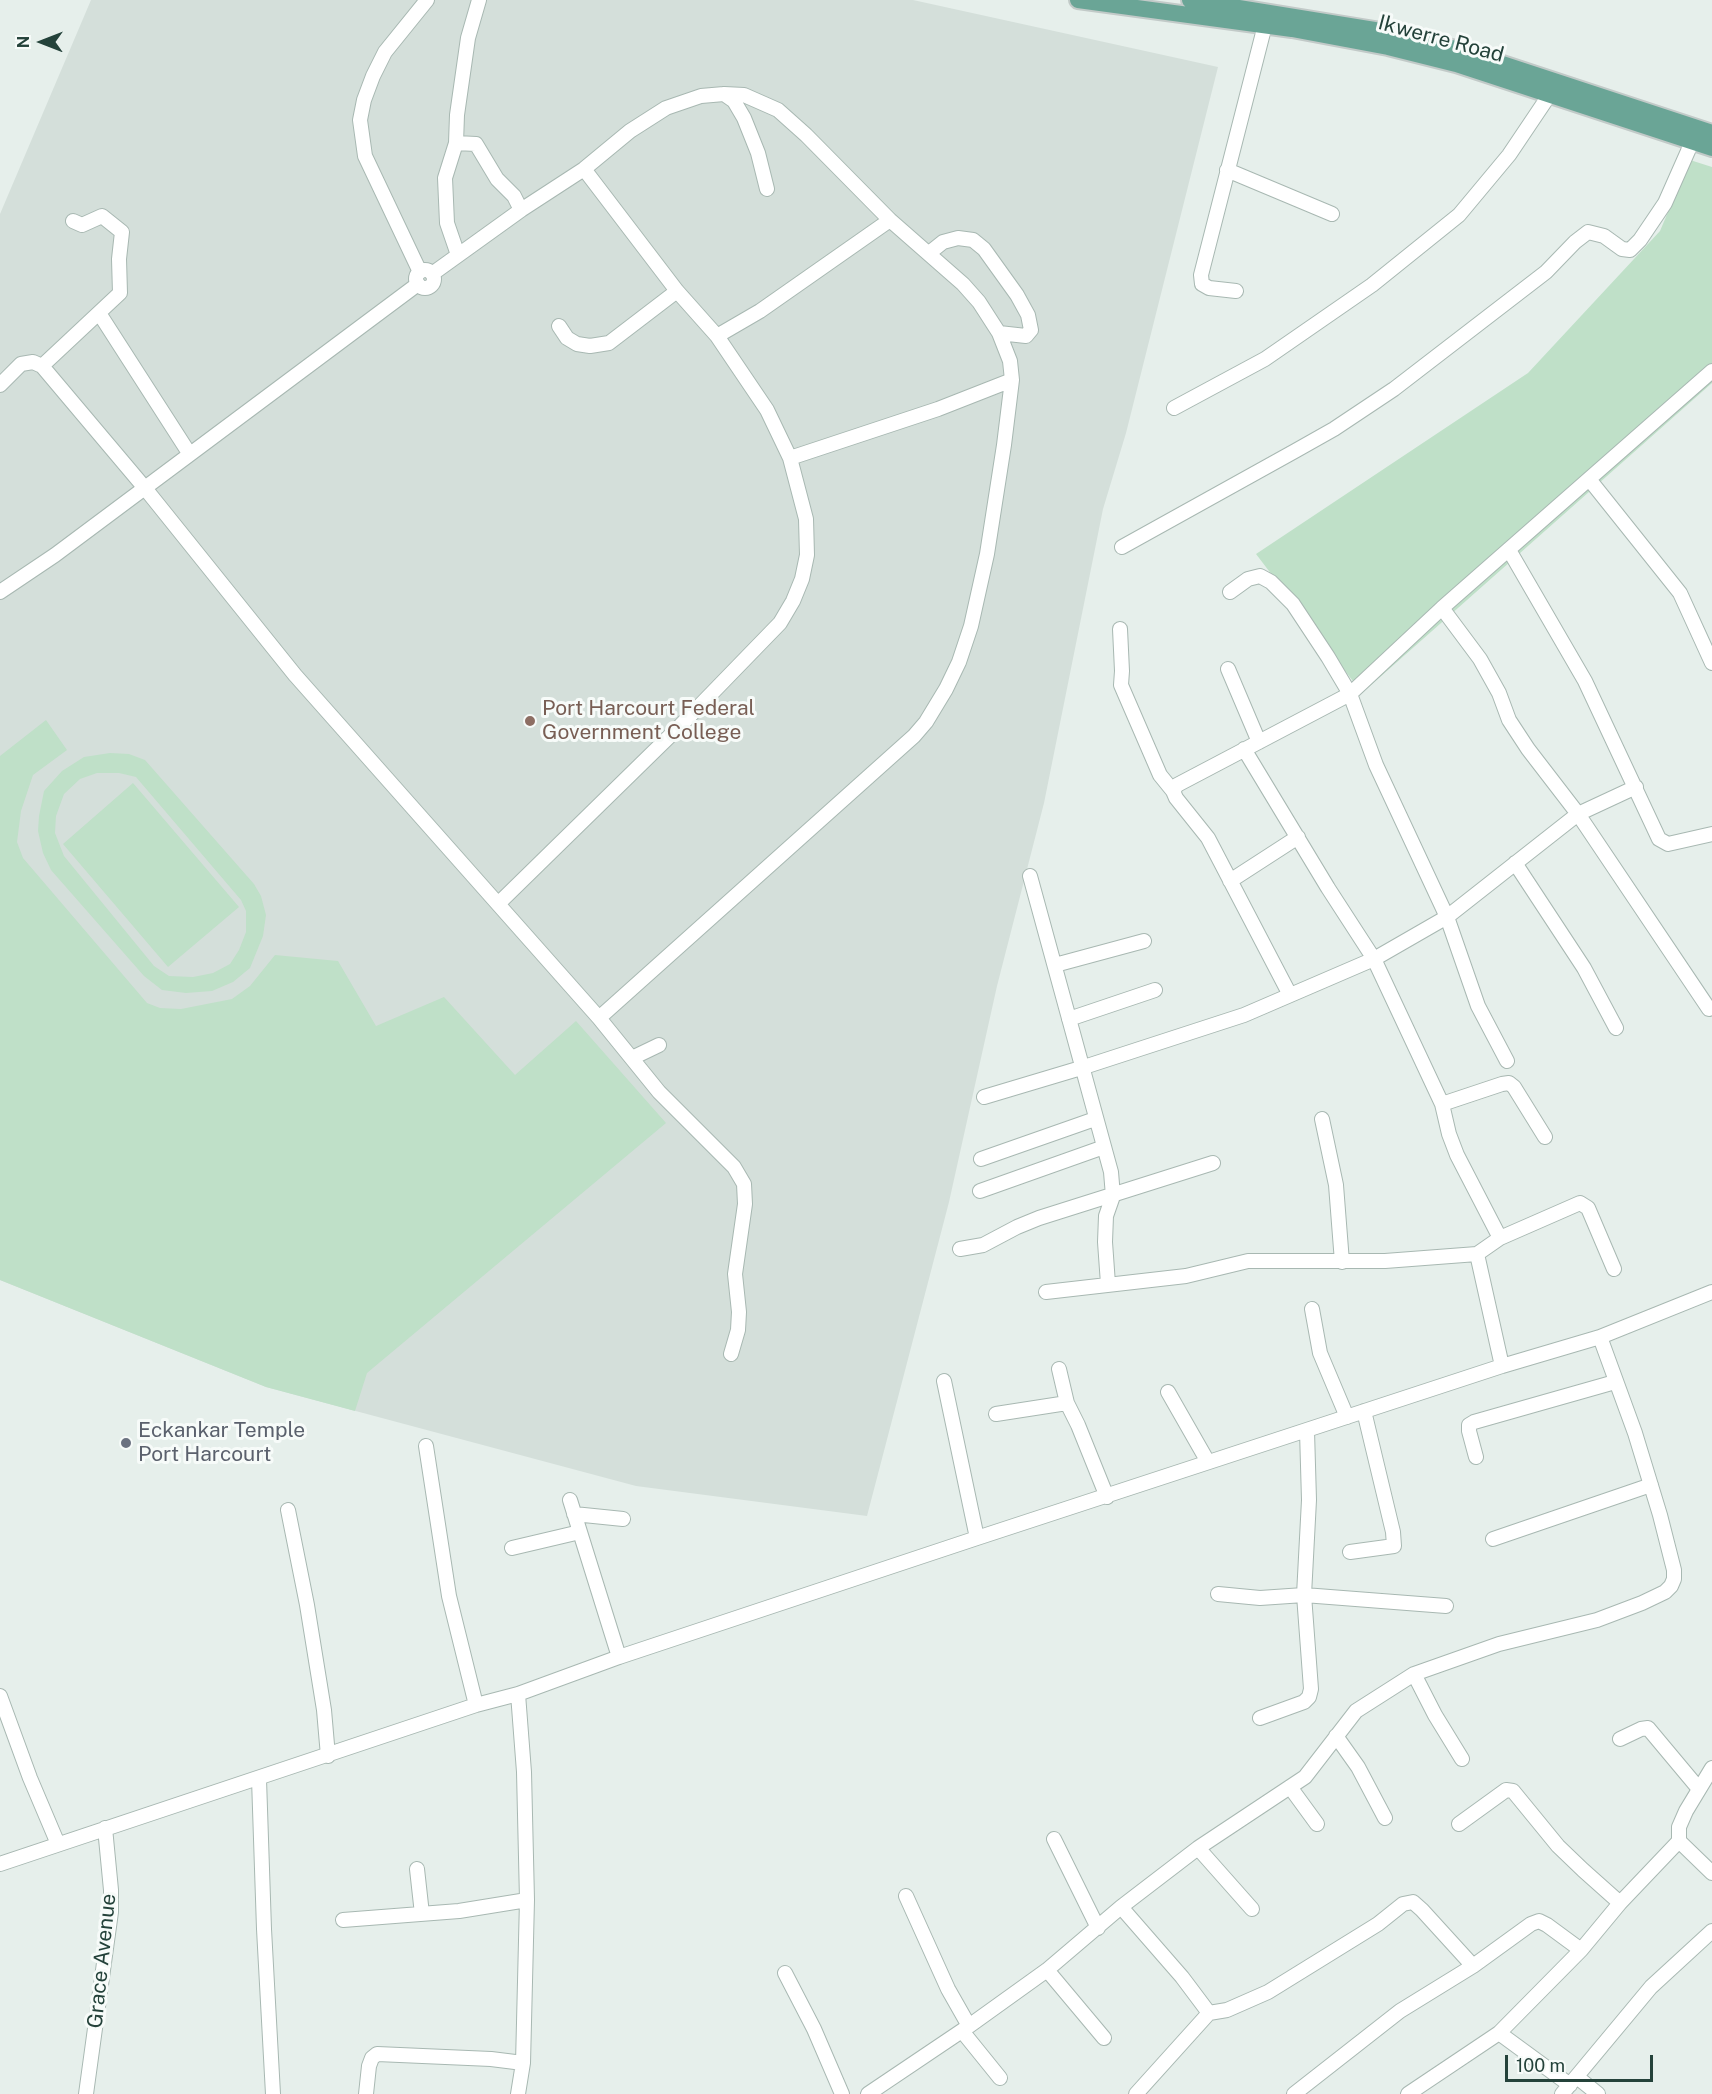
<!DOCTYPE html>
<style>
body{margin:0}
#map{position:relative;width:1712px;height:2094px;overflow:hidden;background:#e6efeb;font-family:"Public Sans",sans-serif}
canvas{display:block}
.north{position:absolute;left:12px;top:12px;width:60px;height:60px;-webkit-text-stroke:4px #f7fbf9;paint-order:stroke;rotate:270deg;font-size:16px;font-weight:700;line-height:24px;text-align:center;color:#24423a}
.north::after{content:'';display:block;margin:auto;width:21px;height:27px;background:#24423a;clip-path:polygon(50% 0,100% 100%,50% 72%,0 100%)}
.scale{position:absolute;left:1505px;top:2055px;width:148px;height:27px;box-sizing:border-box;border:3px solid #24423a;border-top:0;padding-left:8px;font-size:18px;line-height:21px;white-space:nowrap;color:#24423a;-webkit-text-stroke:4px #f7fbf9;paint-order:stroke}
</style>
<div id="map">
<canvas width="1712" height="2094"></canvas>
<div class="north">N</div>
<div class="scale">100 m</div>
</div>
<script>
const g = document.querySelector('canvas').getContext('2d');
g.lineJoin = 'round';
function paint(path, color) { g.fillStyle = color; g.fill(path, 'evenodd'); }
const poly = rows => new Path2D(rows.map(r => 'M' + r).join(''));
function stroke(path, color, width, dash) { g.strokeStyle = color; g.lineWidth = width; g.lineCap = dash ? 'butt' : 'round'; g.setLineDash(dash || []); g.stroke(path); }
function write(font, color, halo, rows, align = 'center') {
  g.font = font + ' "Public Sans",sans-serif'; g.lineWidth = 6; g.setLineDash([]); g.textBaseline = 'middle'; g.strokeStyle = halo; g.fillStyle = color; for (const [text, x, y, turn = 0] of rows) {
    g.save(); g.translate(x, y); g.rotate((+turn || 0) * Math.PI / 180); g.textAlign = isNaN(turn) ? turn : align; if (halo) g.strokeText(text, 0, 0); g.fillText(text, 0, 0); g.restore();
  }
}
paint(poly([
 [91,0,913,0,1218,67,1126,433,1103,509,1044,803,997,986,949,1202,867,1516,636,1486,266,1387,0,1280,0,214]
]), '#d4dfda');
paint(poly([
 [1690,160,1712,167,1712,383,1362,693,1256,554,1528,373,1660,231],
 [46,720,67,750,33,775,21,811,17,842,23,858,147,1003,160,1008,181,1009,232,999,250,986,275,955,338,961,376,1026,444,997,515,1075,576,1021,666,1123,367,1373,355,1411,266,1387,0,1280,0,756],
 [110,753,129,754,145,760,254,884,261,896,266,915,263,936,250,968,233,982,212,991,186,993,162,990,144,976,51,870,43,853,38,831,39,816,44,791,62,771,84,757],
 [97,773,119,773,136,777,241,900,246,911,246,932,239,950,230,964,213,973,193,977,169,976,154,966,64,856,55,833,56,816,64,794,80,779],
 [133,783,239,907,168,967,63,844]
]), '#bfe0c8');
const minor = poly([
 [724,94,734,101,744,118,758,153,767,189],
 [456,143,476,144,497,179,514,196,521,210],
 [1227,170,1332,214],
 [458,255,447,223,445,178,456,143,457,115,468,38,479,0],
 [930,255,933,250,943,242,958,238,973,240,984,249,1017,295,1028,315,1031,330,1026,336,999,333],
 '416 279a9 9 0 1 1 18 0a9 9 0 1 1-18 0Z',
 [420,272,365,156,360,120,364,100,373,76,385,52,427,0],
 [432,274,521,210,584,169,630,131,666,108,701,96,724,94,744,95,778,110,806,135,890,220,963,284,979,302,999,333,1010,361,1012,380,1004,445,987,554,971,626,959,662,946,689,926,722,914,736,599,1018],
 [1236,291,1209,288,1202,284,1201,275,1265,25],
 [99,313,189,453],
 [559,326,567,338,577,344,590,346,609,343,677,291],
 [717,336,760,311,890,220],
 [42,366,120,293,119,259,122,232,102,216,82,225,73,221],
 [0,385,21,364,33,362,42,366,144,487,295,675,599,1018,659,1092,734,1167,744,1184,745,1204,735,1274,739,1312,738,1330,731,1354],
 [1174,408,1265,359,1372,285,1459,215,1509,155,1550,94],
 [790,458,938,409,1012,380],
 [1589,479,1680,593,1712,663],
 [1122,547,1295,451,1334,429,1394,389,1546,272,1575,242,1588,232,1604,236,1622,249,1630,250,1640,240,1665,203,1692,142],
 [1509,550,1585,681,1659,839,1668,844,1712,834],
 [0,592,55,555,418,284],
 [1230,592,1248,579,1260,576,1271,582,1293,604,1328,657,1350,694,1376,765,1447,917,1478,1006,1507,1061],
 [1442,608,1480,659,1499,693,1509,720,1528,749,1578,814,1709,1009],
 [1120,629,1122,671,1121,685,1160,775,1173,791],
 [1228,669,1259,742],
 [1244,749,1328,888,1374,959,1442,1104,1449,1134,1457,1155,1500,1238],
 [1515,863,1584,968,1616,1028],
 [1030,876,1111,1172,1113,1196,1106,1216,1105,1242,1108,1284],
 [1230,881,1298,837],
 [498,904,681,725,780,623,793,601,802,579,807,555,806,519,790,458,767,410,717,336,677,291,584,169],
 [1055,965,1144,941],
 [1290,995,1208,838,1176,798,1173,791,1177,785,1350,694,1442,608,1712,371],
 [1069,1019,1155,990],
 [632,1058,659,1045],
 [984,1097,1081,1068,1244,1015,1374,959,1447,917,1578,814,1636,787],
 [1442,1104,1502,1084,1509,1083,1514,1087,1545,1137],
 [1322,1119,1336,1185,1342,1262],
 [981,1159,1095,1119],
 [980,1191,1104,1147],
 [960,1249,983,1245,1017,1227,1039,1218,1213,1163],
 [1477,1254,1502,1366],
 [1046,1292,1186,1276,1248,1261,1385,1261,1477,1254,1500,1238,1580,1203,1588,1208,1614,1269],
 [1312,1309,1320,1353,1347,1417],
 [1059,1369,1067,1403,1078,1425,1107,1497],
 [944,1381,977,1538],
 [1168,1392,1208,1462],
 [996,1414,1067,1403],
 [426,1446,449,1596,476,1705],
 [1476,1457,1469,1431,1469,1425,1474,1422,1615,1382],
 [570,1500,619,1657],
 [288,1510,307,1605,324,1710,328,1756],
 [574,1514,623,1519],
 [1493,1539,1651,1485],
 [512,1548,580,1532],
 [1350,1552,1394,1546,1393,1532,1364,1411],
 [1218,1594,1260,1598,1304,1595,1446,1606],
 [1414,1674,1435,1715,1462,1759],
 [518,1694,524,1772,527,1900,523,2063,518,2094],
 [0,1696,30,1778,58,1844],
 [1260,1718,1304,1702,1309,1697,1311,1689,1304,1595,1309,1500,1307,1431],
 [1336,1736,1358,1767,1385,1818],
 [1620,1739,1641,1729,1648,1728,1699,1789],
 [259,1779,264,1929,273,2094],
 [1290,1787,1317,1824],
 [1459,1824,1506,1790,1513,1791,1558,1846,1583,1870,1620,1903],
 [1054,1839,1098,1928],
 [1679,1841,1712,1873],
 [1198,1848,1252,1909],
 [0,1864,476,1705,518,1694,619,1657,977,1538,1502,1366,1600,1337,1712,1292],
 [417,1869,422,1914],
 [906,1896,948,1989,969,2026],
 [1121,1907,1182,1977,1209,2013],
 [343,1920,459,1911,527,1900],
 [1047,1970,1104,2038],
 [785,1973,814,2029,842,2094],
 [962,2031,1000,2078],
 [1499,2033,1570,2085],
 [1577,2077,1598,2094],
 [86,2094,111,1912,111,1890,105,1828],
 [366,2094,369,2066,372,2058,377,2054,491,2059,523,2063],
 [868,2094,969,2026,1047,1970,1121,1907,1198,1848,1305,1777,1356,1711,1414,1674,1499,1644,1597,1620,1642,1603,1665,1592,1671,1586,1674,1579,1674,1570,1660,1515,1635,1433,1600,1337],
 [1136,2094,1209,2013,1227,2010,1268,1992,1378,1924,1403,1904,1413,1902,1422,1910,1473,1966],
 [1294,2094,1400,2011,1473,1966,1531,1924,1539,1921,1547,1925,1581,1950],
 [1408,2094,1499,2033,1581,1950,1620,1903,1679,1841,1679,1827,1686,1811,1712,1768],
 [1562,2094,1651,1987,1712,1931]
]);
const major = poly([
 [1078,0,1292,29,1388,47,1456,64,1712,148],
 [1190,0,1393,33,1463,51,1712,133]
]);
stroke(minor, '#a8b8b2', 16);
stroke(major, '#c2cac8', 20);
stroke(minor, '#fff', 14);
stroke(major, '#6aa596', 16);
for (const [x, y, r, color] of [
 [530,721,6,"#8d6e63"],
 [126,1443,6,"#6b7280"]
]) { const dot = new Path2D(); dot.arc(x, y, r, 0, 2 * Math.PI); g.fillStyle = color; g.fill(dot); stroke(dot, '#f7fbf9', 2); }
write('21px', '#24423a', '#f7fbf9', [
 ["Ikwerre Road",1441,39,15],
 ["Grace Avenue",102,1961,-84]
]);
write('21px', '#785e54', '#f7fbf9', [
 ["Port Harcourt Federal",542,709],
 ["Government College",542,733]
], 'left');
write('21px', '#5b616d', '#f7fbf9', [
 ["Eckankar Temple",138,1431],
 ["Port Harcourt",138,1455]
], 'left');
</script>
